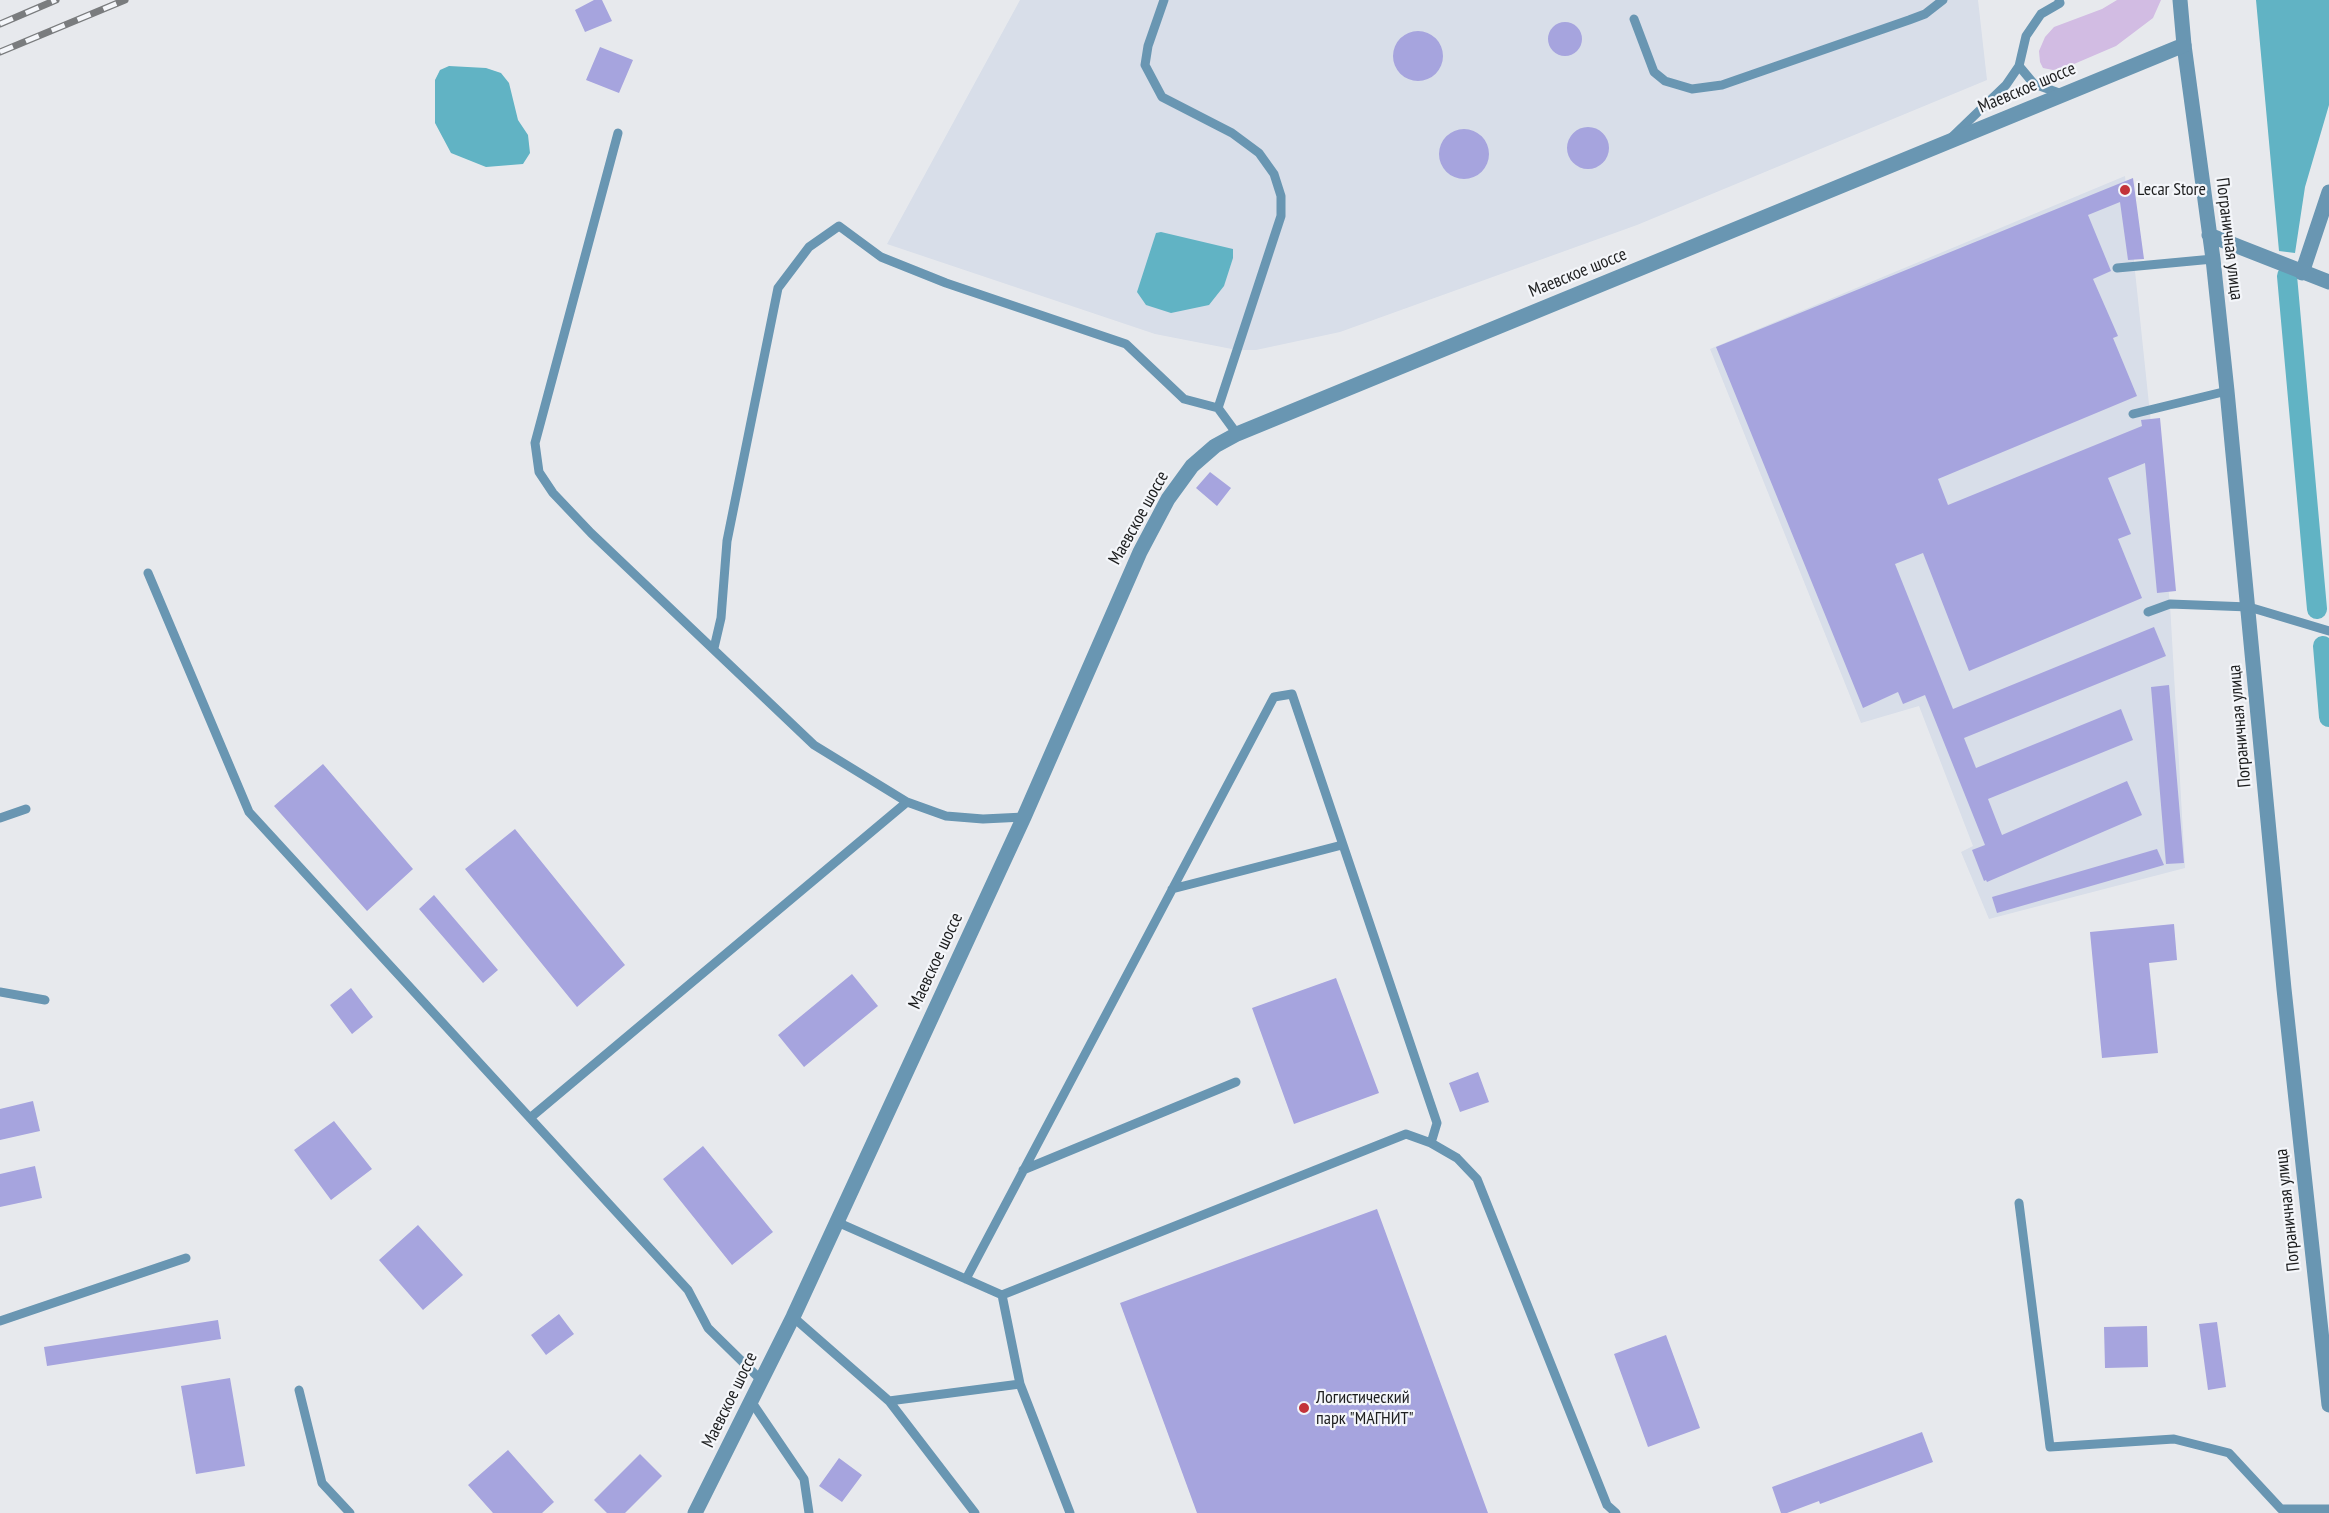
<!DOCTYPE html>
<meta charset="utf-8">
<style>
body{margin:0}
canvas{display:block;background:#e7e9ed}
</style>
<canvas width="2329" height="1513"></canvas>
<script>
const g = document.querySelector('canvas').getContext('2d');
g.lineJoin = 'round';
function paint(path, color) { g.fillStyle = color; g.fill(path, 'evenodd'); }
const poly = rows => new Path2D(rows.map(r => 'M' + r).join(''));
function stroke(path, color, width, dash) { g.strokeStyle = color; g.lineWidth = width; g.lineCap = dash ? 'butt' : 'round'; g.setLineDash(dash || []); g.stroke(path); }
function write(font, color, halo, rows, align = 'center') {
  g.font = font + ' "PT Sans Narrow",sans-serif'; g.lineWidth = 4.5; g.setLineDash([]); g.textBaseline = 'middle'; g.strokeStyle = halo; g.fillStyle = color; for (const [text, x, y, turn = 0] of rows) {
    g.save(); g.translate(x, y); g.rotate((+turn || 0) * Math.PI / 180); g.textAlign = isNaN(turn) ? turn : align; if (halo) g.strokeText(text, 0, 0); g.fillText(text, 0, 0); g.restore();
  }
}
paint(poly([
 [1020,0,1978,0,1987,80,1637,225,1340,332,1256,350,1237,350,1155,334,887,244],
 [2125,176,2170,604,2185,868,1989,919,1961,852,1973,846,1919,706,1861,723,1710,349]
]), '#d8dee9');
paint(poly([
 [2117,0,2161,0,2153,18,2116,46,2067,67,2053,70,2043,68,2040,62,2039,51,2045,37,2054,27,2102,9]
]), '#d2bce3');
paint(poly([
 [2256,0,2329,0,2329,105,2305,187,2295,253,2279,251],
 [449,66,486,68,501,73,509,83,518,120,528,135,530,153,523,164,486,167,451,153,435,123,435,80,440,70],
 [1161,232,1233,249,1233,258,1224,286,1209,305,1171,313,1146,305,1137,292,1156,233]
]), '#61b3c4');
stroke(poly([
 [2287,276,2317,609],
 [2323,646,2329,717]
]), '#61b3c4', 20);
paint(poly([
 [594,0,602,0,612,21,585,32,575,10],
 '1548 39a17 17 0 1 1 34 0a17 17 0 1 1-34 0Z',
 '1393 56a25 25 0 1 1 50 0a25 25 0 1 1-50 0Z',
 [600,47,633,60,619,93,586,80],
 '1567 148a21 21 0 1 1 42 0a21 21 0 1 1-42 0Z',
 '1439 154a25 25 0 1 1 50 0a25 25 0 1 1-50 0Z',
 [2133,178,2144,259,2128,260,2120,202,2088,215,2111,271,2093,279,2118,336,2113,338,2137,396,1938,479,1948,505,2142,426,2141,420,2160,418,2176,591,2157,593,2145,463,2108,478,2131,534,2118,539,2142,598,1969,671,1923,553,1895,564,1953,709,2154,627,2166,656,1964,738,1976,768,2121,709,2133,740,1988,799,2002,835,2127,781,2142,815,1987,882,1986,880,1984,881,1972,850,1985,845,1925,695,1903,704,1898,692,1863,708,1716,347],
 [1210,472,1231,488,1217,506,1196,488],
 [2169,685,2184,863,2166,864,2151,687],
 [323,764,413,869,367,911,274,806],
 [515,829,625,965,577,1007,465,869],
 [2157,849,2164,865,1997,913,1992,897],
 [434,895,498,970,483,983,419,909],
 [2174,924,2177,960,2149,963,2158,1053,2102,1058,2090,932],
 [852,974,878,1006,804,1067,778,1035],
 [1336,978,1379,1093,1294,1124,1252,1008],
 [351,988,373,1017,352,1034,330,1005],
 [1478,1072,1489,1102,1460,1112,1449,1083],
 [33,1101,40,1131,0,1140,0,1109],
 [334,1121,372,1169,331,1200,294,1150],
 [703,1146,773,1232,732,1265,663,1179],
 [35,1166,42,1198,0,1207,0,1174],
 [1377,1209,1488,1513,1197,1513,1120,1303],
 [418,1225,463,1275,423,1310,379,1260],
 [559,1314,574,1334,546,1355,531,1335],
 [218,1320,221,1339,47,1366,44,1347],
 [2217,1322,2226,1387,2208,1390,2199,1324],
 [2147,1326,2148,1367,2105,1368,2104,1327],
 [1666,1335,1700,1428,1648,1447,1614,1354],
 [230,1378,245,1466,196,1474,181,1386],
 [1922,1432,1933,1462,1820,1504,1819,1501,1787,1513,1781,1513,1772,1487],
 [508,1450,554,1502,542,1513,493,1513,468,1485],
 [640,1454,662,1476,625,1513,607,1513,594,1500],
 [839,1458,862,1475,842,1502,819,1486]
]), '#a6a4de');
stroke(poly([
 [1164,0,1148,46,1145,65,1162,97,1232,133,1259,153,1274,174,1281,196,1281,216,1218,408,1237,434],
 [1634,19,1654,72,1665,81,1692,89,1722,85,1909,20,1925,14,1943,0],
 [2019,66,2034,84,2062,94],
 [618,133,535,443,539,472,553,493,591,533,814,745,907,802,946,816,983,819,1024,817],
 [1952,137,2006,85,2019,66,2026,36,2041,14,2060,3,2059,0],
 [2117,268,2213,259],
 [2133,414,2227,391],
 [148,573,249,812,688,1290,708,1328,761,1380],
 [2148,612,2170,604,2249,607,2329,631],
 [714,648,721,618,727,541,778,288,809,247,839,226,881,257,946,283,1126,344,1184,399,1218,408],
 [0,818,26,809],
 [1172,889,1342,845],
 [0,992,45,1000],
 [530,1118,907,802],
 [1023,1170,1236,1082],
 [2019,1203,2050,1447,2174,1439,2229,1453,2281,1509,2329,1509],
 [837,1222,1002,1295],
 [966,1279,1274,697,1292,694,1437,1123,1431,1143],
 [793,1317,889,1401,1020,1384,1002,1295,1406,1134,1431,1143,1457,1158,1477,1179,1607,1505,1616,1513],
 [0,1321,186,1258],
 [1020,1384,1070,1513],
 [299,1390,322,1483,350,1513],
 [751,1401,804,1479,809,1513],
 [889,1401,975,1513]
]), '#6996b2', 9);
stroke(poly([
 [2184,45,2213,259,2227,391,2284,989,2329,1405],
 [2209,235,2329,282],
 [2302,273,2329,192]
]), '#6996b2', 15);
stroke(poly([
 [695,1513,793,1317,1024,817,1140,552,1168,499,1192,466,1215,446,1237,434,2184,45,2180,0]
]), '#6996b2', 15);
const rail = poly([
 [0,24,56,0],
 [0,52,125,0]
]);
stroke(rail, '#7a7c7e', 7);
stroke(rail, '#f4f6fa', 4.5, [14]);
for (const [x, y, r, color] of [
 [2125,190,6,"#c3333a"],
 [1304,1408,6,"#c3333a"]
]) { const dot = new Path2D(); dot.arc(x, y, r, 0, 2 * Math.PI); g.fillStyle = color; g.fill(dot); stroke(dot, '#f4f6fa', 2); }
write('18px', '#1d1e1f', '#f4f6fa', [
 ["Маевское шоссе",2027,88,-23],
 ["Пограничная улица",2229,239,83],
 ["Маевское шоссе",1578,273,-22],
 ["Маевское шоссе",1139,518,-61],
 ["Пограничная улица",2240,726,-95],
 ["Маевское шоссе",936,961,-65],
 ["Пограничная улица",2288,1210,-96],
 ["Маевское шоссе",730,1400,-64]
]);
write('18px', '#1d1e1f', '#f4f6fa', [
 ["Lecar Store",2137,190],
 ["Логистический",1316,1398],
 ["парк \"МАГНИТ\"",1316,1419]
], 'left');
</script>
